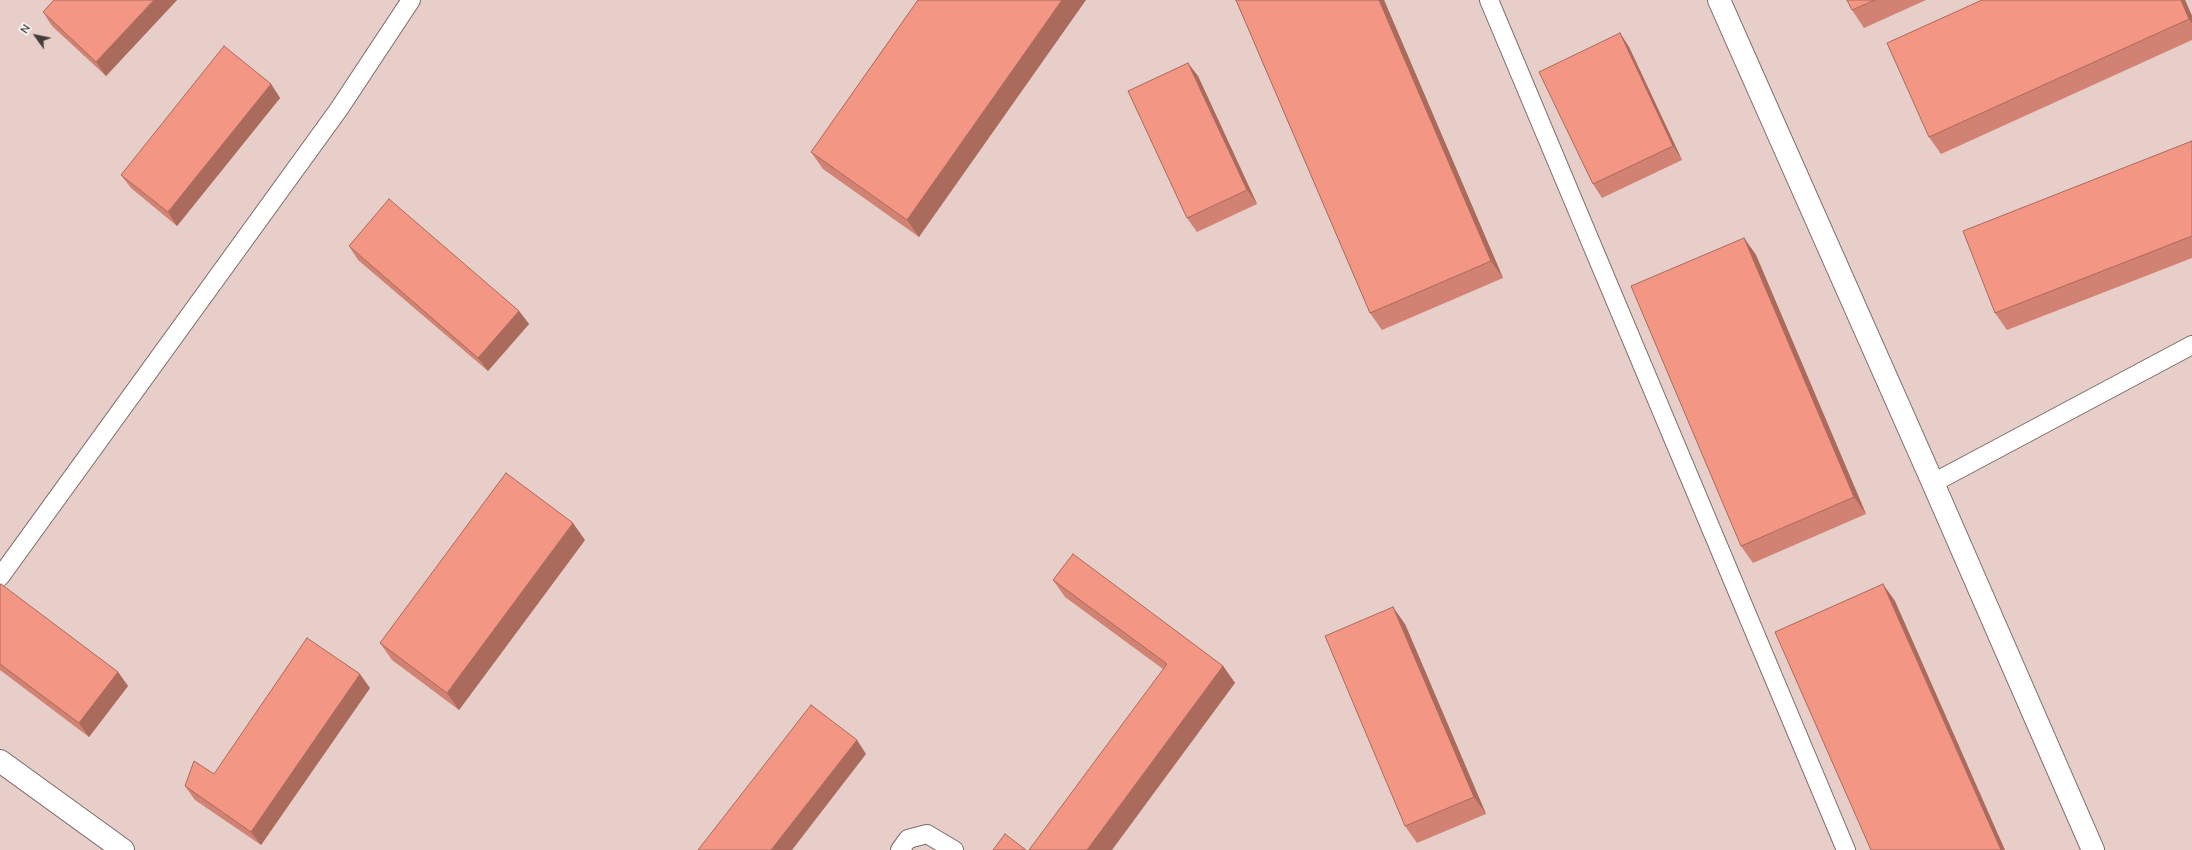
<!DOCTYPE html>
<style>
body{margin:0}
#map{position:relative;width:2192px;height:850px;overflow:hidden;background:#edddd9;font-family:"Nunito Sans",sans-serif}
canvas{display:block}
.north{position:absolute;left:16px;top:16px;width:40px;height:40px;-webkit-text-stroke:3px #fff;paint-order:stroke;rotate:303deg;font-size:11px;font-weight:700;line-height:16px;text-align:center;color:#423b3a}
.north::after{content:'';display:block;margin:auto;width:14px;height:18px;background:#423b3a;clip-path:polygon(50% 0,100% 100%,50% 72%,0 100%)}
</style>
<div id="map">
<canvas width="2192" height="850"></canvas>
<div class="north">N</div>
</div>
<script>
const g = document.querySelector('canvas').getContext('2d');
g.lineJoin = 'round';
function paint(path, color) { g.fillStyle = color; g.fill(path, 'evenodd'); }
const poly = rows => new Path2D(rows.map(r => 'M' + r).join(''));
function stroke(path, color, width, dash) { g.strokeStyle = color; g.lineWidth = width; g.lineCap = dash ? 'butt' : 'round'; g.setLineDash(dash || []); g.stroke(path); }
paint(poly([
 [0,0,2192,0,2192,850,0,850]
]), '#e7cec9');
const service = poly([
 [1489,0,1846,850],
 [1933,483,2192,345],
 [0,577,339,109,411,0],
 [900,850,908,839,927,834,954,850]
]);
const minor = poly([
 [1719,0,1933,483,2093,850]
]);
const tertiary = poly([
 [0,761,123,850]
]);
stroke(service, '#7b6c69', 20);
stroke(minor, '#7b6c69', 24);
stroke(tertiary, '#7b6c69', 24);
stroke(service, '#fff', 18);
stroke(minor, '#fff', 22);
stroke(tertiary, '#fff', 22);
paint(poly([
 [54,0,177,0,106,76,52,26,43,12],
 [918,0,919,237,823,169,811,152],
 [1236,0,1384,0,1503,278,1382,330,1370,313],
 [1847,0,1926,0,1864,28,1852,10],
 [1982,0,2185,0,2192,16,2192,40,1941,154,1929,137],
 [1620,33,1629,47,1682,160,1602,198,1593,184],
 [1198,76,1257,204,1197,232,1187,218],
 [271,84,280,98,177,226,131,188,121,175],
 [2192,141,2192,258,2007,330,1995,313],
 [1744,238,1756,255,1866,514,1753,563,1741,546],
 [349,246,519,311,529,324,488,371,358,260],
 [585,540,459,710,392,660,380,643],
 [1053,580,1223,666,1235,683,1163,669,1065,597],
 [0,585,118,672,128,686,89,737,0,670],
 [1405,624,1486,814,1417,843,1405,826],
 [370,688,261,845,195,800,185,786,214,774]
]), '#d18272');
paint(poly([
 [154,0,177,0,106,76,96,62],
 [1062,0,1086,0,919,237,907,220],
 [1379,0,1384,0,1503,278,1491,261],
 [2181,0,2185,0,2192,16,2192,23,2189,19],
 [1620,33,1629,47,1682,160,1673,146],
 [1188,63,1198,76,1257,204,1247,190],
 [271,84,280,98,177,226,168,212],
 [1744,238,1756,255,1866,514,1854,497],
 [519,311,529,324,488,371,478,358],
 [573,523,585,540,459,710,447,693],
 [1883,584,1895,601,2005,850,2001,850],
 [1393,607,1405,624,1486,814,1474,797],
 [1223,666,1235,683,1112,850,1087,850],
 [118,672,128,686,89,737,79,723],
 [360,674,370,688,261,845,251,832],
 [857,740,866,754,792,850,771,850]
]), '#aa6a5c');
const building = poly([
 [54,0,154,0,96,62,43,12,54,0],
 [918,0,1062,0,907,220,811,152,918,0],
 [1236,0,1379,0,1491,261,1370,313,1236,0],
 [1847,0,1875,0,1852,10,1847,0],
 [1982,0,2181,0,2189,19,1929,137,1887,43,1982,0],
 [1620,33,1673,146,1593,184,1539,72,1620,33],
 [224,46,271,84,168,212,121,175,224,46],
 [1188,63,1247,190,1187,218,1128,91,1188,63],
 [2192,141,2192,236,1995,313,1963,231,2192,141],
 [389,199,519,311,478,358,349,246,389,199],
 [1744,238,1854,497,1741,546,1631,286,1744,238],
 [506,473,573,523,447,693,380,643,506,473],
 [1073,554,1223,666,1087,850,1029,850,1167,664,1053,580,1073,554],
 [1,584,118,672,79,723,0,664,0,585,1,584],
 [1883,584,2001,850,1871,850,1775,632,1883,584],
 [1393,607,1474,797,1405,826,1325,636,1393,607],
 [307,638,360,674,251,832,185,786,194,761,214,774,307,638],
 [811,705,857,740,771,850,698,850,811,705],
 [1005,834,1026,850,993,850,1005,834]
]);
paint(building, '#f39784');
stroke(building, '#aa6a5c', 1);
</script>
